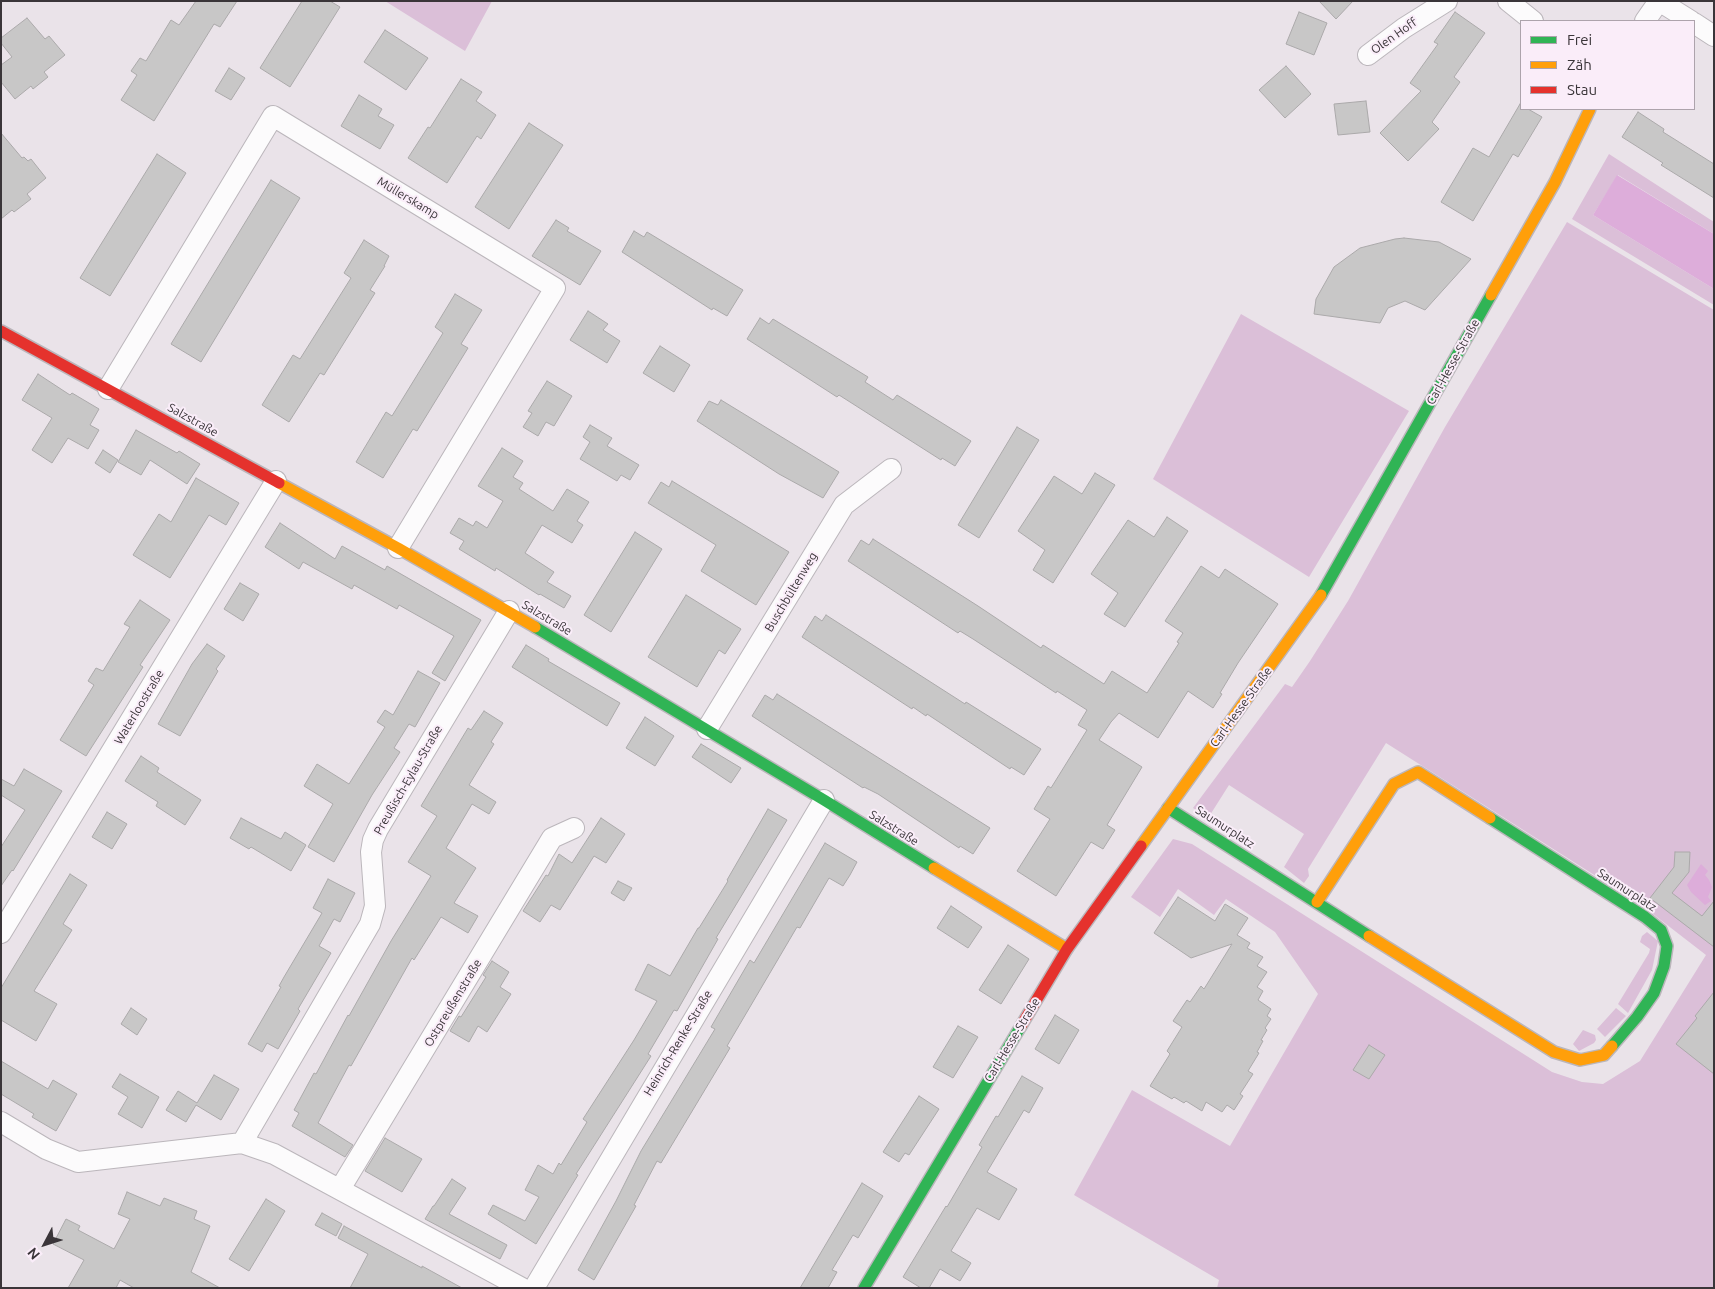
<!DOCTYPE html>
<meta charset="utf-8">
<style>
body{margin:0}
#map{position:relative;width:1715px;height:1289px;overflow:hidden;background:#eae3e9;font-family:Ubuntu,sans-serif}
canvas{display:block}
.frame{position:absolute;inset:0;border:2px solid #3a3539;pointer-events:none}
.legend{position:absolute;left:1520px;top:20px;width:175px;height:90px;box-sizing:border-box;background:#faedf9;border:1px solid #ada3ac;margin:0;padding:6px 9px;list-style:none;font-size:15px;color:#3a3539}
.legend li{display:flex;align-items:center;gap:10px;height:25px}
.legend b{width:25px;border:1px solid #ada3ac}
.north{position:absolute;left:20px;top:1219px;width:50px;height:50px;-webkit-text-stroke:4px #faedf9;paint-order:stroke;rotate:230deg;font-size:14px;font-weight:700;line-height:20px;text-align:center;color:#3a3539}
.north::after{content:'';display:block;margin:auto;width:18px;height:22px;background:#3a3539;clip-path:polygon(50% 0,100% 100%,50% 72%,0 100%)}
</style>
<div id="map">
<canvas width="1715" height="1289"></canvas>
<div class="frame"></div>
<ul class="legend">
<li><b style="height:6px;background:#30b455"></b>Frei</li>
<li><b style="height:6px;background:#ff9f0a"></b>Zäh</li>
<li><b style="height:6px;background:#e5322d"></b>Stau</li>
</ul>
<div class="north">N</div>
</div>
<script>
const g = document.querySelector('canvas').getContext('2d');
g.lineJoin = 'round';
function paint(path, color) { g.fillStyle = color; g.fill(path, 'evenodd'); }
const poly = rows => new Path2D(rows.map(r => 'M' + r).join(''));
function stroke(path, color, width, dash) { g.strokeStyle = color; g.lineWidth = width; g.lineCap = dash ? 'butt' : 'round'; g.setLineDash(dash || []); g.stroke(path); }
function write(font, color, halo, rows, align = 'center') {
  g.font = font + ' Ubuntu,sans-serif'; g.lineWidth = 4; g.setLineDash([]); g.textBaseline = 'middle'; g.strokeStyle = halo; g.fillStyle = color; for (const [text, x, y, turn = 0] of rows) {
    g.save(); g.translate(x, y); g.rotate((+turn || 0) * Math.PI / 180); g.textAlign = isNaN(turn) ? turn : align; if (halo) g.strokeText(text, 0, 0); g.fillText(text, 0, 0); g.restore();
  }
}
paint(poly([
 [385,1,492,1,465,51],
 [1609,154,1714,222,1714,234,1618,175,1593,215,1714,289,1714,305,1572,219],
 [1567,222,1714,310,1714,1288,1217,1288,1219,1280,1074,1195,1132,1090,1230,1146,1318,994,1275,932,1226,899,1214,915,1178,889,1160,917,1131,897,1173,839,1192,844,1552,1072,1582,1082,1603,1084,1640,1061,1706,955,1640,904,1386,743,1308,869,1309,876,1304,883,1284,867,1304,834,1229,785,1210,815,1221,823,1221,826,1193,808,1285,684,1292,687,1310,661,1348,601,1445,427],
 [1241,314,1409,411,1309,577,1153,479],
 [1647,932,1658,941,1652,970,1628,1013,1618,1004,1649,953,1650,949,1640,942,1642,936],
 [1616,1008,1626,1016,1605,1037,1597,1029],
 [1583,1030,1595,1035,1596,1040,1594,1043,1579,1051,1573,1044]
]), '#dbbfd8');
paint(poly([
 [1617,175,1714,234,1714,289,1593,215],
 [1701,864,1708,871,1705,875,1709,880,1712,887,1708,897,1711,901,1705,905,1691,892,1687,885]
]), '#ddadda');
const building = poly([
 [196,1,237,1,220,27,214,24,154,121,121,100,137,75,131,71,140,58,146,61,171,20,179,25,196,1],
 [302,1,330,1,340,7,290,87,260,68,302,1],
 [1319,1,1353,1,1336,19,1319,1],
 [1299,12,1327,23,1314,55,1286,44,1299,12],
 [1455,12,1485,33,1454,77,1460,82,1432,122,1439,129,1408,161,1380,133,1421,91,1410,83,1438,44,1434,42,1455,12],
 [27,18,45,39,49,36,65,55,44,72,48,77,33,89,31,86,15,99,1,82,1,65,12,57,1,43,1,38,27,18],
 [385,30,428,58,406,90,364,62,385,30],
 [1286,66,1311,94,1285,118,1259,90,1286,66],
 [229,68,245,78,231,100,215,91,229,68],
 [461,79,482,92,476,101,496,115,481,139,477,136,447,183,408,158,428,127,430,128,461,79],
 [359,95,382,109,378,116,394,125,380,149,341,126,359,95],
 [1366,101,1370,132,1338,135,1334,104,1366,101],
 [1520,104,1521,109,1528,109,1542,117,1518,157,1513,154,1473,221,1441,202,1473,148,1489,157,1520,104],
 [1638,112,1664,129,1663,132,1714,164,1714,198,1661,165,1663,163,1622,137,1638,112],
 [529,123,563,145,509,229,475,207,529,123],
 [1,133,22,158,24,157,28,161,31,159,46,178,27,194,31,199,14,212,12,210,1,219,1,133],
 [157,154,186,173,110,296,80,278,157,154],
 [271,180,300,198,201,362,171,344,271,180],
 [556,220,569,228,567,231,601,251,580,285,532,256,556,220],
 [634,231,644,237,647,232,743,290,727,316,713,308,712,310,622,252,634,231],
 [1404,238,1439,242,1471,259,1425,310,1405,301,1388,308,1380,323,1314,314,1316,299,1334,267,1360,248,1395,239,1404,238],
 [364,240,389,256,384,266,385,266,370,290,375,293,324,375,320,373,289,422,262,405,293,355,300,359,351,278,344,273,364,240],
 [455,294,482,310,461,344,468,348,417,431,413,429,383,478,356,462,386,412,392,416,443,333,435,327,455,294],
 [588,311,608,324,603,330,620,341,607,363,570,340,588,311],
 [760,318,769,324,773,319,868,377,865,382,893,400,897,395,971,441,955,466,942,458,941,460,839,395,837,397,747,339,760,318],
 [660,346,690,365,674,392,643,373,660,346],
 [38,374,70,395,72,393,99,409,90,425,99,430,88,449,68,438,52,463,32,450,52,418,22,400,38,374],
 [547,381,572,396,554,426,546,422,538,436,523,427,532,413,528,411,547,381],
 [721,400,839,472,823,498,779,474,697,421,709,401,718,405,721,400],
 [590,425,612,438,607,446,639,465,630,480,621,475,617,481,580,459,590,442,583,437,590,425],
 [1017,427,1039,440,979,538,958,525,1017,427],
 [136,430,177,453,179,451,200,464,187,484,150,460,141,475,118,462,136,430],
 [502,448,523,461,513,477,523,483,519,489,553,511,567,489,589,502,577,521,583,525,572,543,542,525,525,553,554,572,547,582,571,596,564,608,540,594,539,595,496,568,495,571,459,549,464,541,450,533,459,518,473,526,476,521,487,528,503,501,478,486,502,448],
 [103,450,118,460,110,473,95,463,103,450],
 [1095,473,1115,485,1053,583,1033,570,1045,550,1018,531,1054,476,1082,494,1095,473],
 [196,478,239,503,226,525,209,515,170,578,133,555,159,514,171,522,196,478],
 [672,481,789,552,756,605,701,571,716,545,648,503,661,482,669,487,672,481],
 [1167,517,1188,531,1125,627,1104,614,1118,593,1091,574,1128,520,1154,537,1167,517],
 [280,523,335,559,342,546,385,570,387,566,481,620,445,681,432,673,454,636,399,605,397,609,354,585,352,589,303,562,299,569,265,547,280,523],
 [635,532,662,549,611,632,584,615,635,532],
 [873,539,978,606,1041,648,1043,645,1104,684,1112,671,1147,693,1179,643,1177,642,1183,633,1165,621,1201,566,1219,578,1225,569,1278,604,1238,663,1220,693,1222,694,1213,708,1188,691,1158,738,1119,713,1111,722,1099,740,1142,767,1107,825,1115,830,1103,849,1091,842,1056,896,1017,871,1050,819,1034,809,1048,786,1051,788,1087,730,1078,725,1087,710,1057,691,1056,693,973,639,960,631,958,633,848,561,861,540,869,545,873,539],
 [240,583,259,594,243,621,224,609,240,583],
 [686,595,741,629,725,654,719,650,697,687,648,657,686,595],
 [140,600,170,620,140,665,143,667,86,756,60,740,94,685,88,681,96,668,103,671,130,627,124,624,140,600],
 [826,615,965,704,966,702,1041,749,1024,775,1011,767,1010,769,927,714,926,716,913,707,912,709,802,637,815,616,822,621,826,615],
 [207,644,225,656,216,669,218,671,180,736,158,724,192,664,207,644],
 [526,645,549,659,548,661,620,703,607,726,512,667,526,645],
 [418,671,440,683,415,727,409,724,394,748,400,752,372,795,334,862,308,847,333,804,304,786,317,764,349,784,385,727,377,722,385,710,393,715,418,671],
 [777,694,990,828,973,854,960,846,959,848,878,794,864,787,863,788,752,716,765,695,773,700,777,694],
 [484,711,503,723,491,742,494,744,469,785,496,802,489,814,472,804,446,848,476,868,454,903,478,916,468,933,441,917,414,960,412,958,351,1066,349,1065,318,1123,353,1145,345,1157,292,1126,299,1113,294,1110,314,1073,316,1074,348,1015,349,1016,391,941,431,876,408,862,437,816,421,806,468,728,471,730,484,711],
 [645,717,674,736,655,766,626,748,645,717],
 [701,744,741,768,731,783,692,757,701,744],
 [141,756,159,768,157,772,201,800,185,825,156,806,158,802,125,781,141,756],
 [24,769,62,791,13,871,12,870,1,886,1,847,25,810,1,795,1,779,14,786,24,769],
 [768,809,787,820,716,938,718,939,677,1011,674,1010,648,1054,651,1056,576,1174,578,1175,536,1244,488,1214,493,1205,525,1221,539,1197,525,1190,538,1165,553,1174,559,1163,561,1165,587,1122,583,1119,634,1040,657,1001,635,990,648,964,670,976,698,928,699,928,728,881,727,880,768,809],
 [107,812,127,824,112,849,92,837,107,812],
 [241,818,281,839,285,832,306,845,291,871,251,847,249,849,230,838,241,818],
 [601,818,625,834,606,863,594,856,560,910,551,905,540,922,523,911,546,875,548,876,559,854,572,863,601,818],
 [825,843,857,862,850,875,843,886,829,878,800,928,797,927,727,1046,730,1048,661,1163,657,1161,634,1205,636,1206,594,1280,578,1270,616,1201,641,1151,715,1029,711,1027,750,960,754,963,825,843],
 [1675,852,1690,852,1689,872,1672,893,1702,916,1714,901,1714,947,1650,898,1674,867,1675,852],
 [70,874,87,885,63,924,72,930,34,991,57,1004,36,1041,1,1020,1,988,70,874],
 [328,879,355,893,340,922,334,919,319,946,331,953,298,1009,300,1011,278,1049,267,1043,262,1052,248,1044,281,987,279,986,284,977,322,913,313,908,328,879],
 [618,881,632,888,624,901,611,893,618,881],
 [1178,897,1215,921,1225,904,1248,918,1237,935,1250,943,1247,948,1263,957,1257,966,1267,972,1257,987,1263,991,1258,1000,1271,1009,1267,1016,1271,1019,1265,1028,1267,1030,1261,1040,1263,1041,1257,1052,1259,1053,1248,1071,1253,1074,1240,1094,1243,1096,1234,1110,1227,1105,1222,1112,1206,1102,1202,1111,1186,1101,1184,1103,1174,1097,1172,1099,1150,1086,1170,1054,1167,1051,1182,1027,1173,1021,1187,1000,1190,1002,1201,986,1204,989,1232,944,1191,958,1154,933,1178,897],
 [951,906,982,927,968,948,937,928,951,906],
 [1008,945,1029,959,1001,1004,979,990,1008,945],
 [492,961,509,972,500,987,511,994,487,1032,478,1026,469,1042,450,1031,459,1016,461,1017,486,977,483,975,492,961],
 [1714,992,1714,1074,1676,1044,1697,1018,1695,1016,1714,992],
 [131,1008,147,1019,137,1035,121,1024,131,1008],
 [1055,1015,1079,1030,1059,1064,1035,1049,1055,1015],
 [958,1026,978,1037,953,1078,933,1067,958,1026],
 [1369,1045,1385,1055,1369,1079,1353,1070,1369,1045],
 [1,1061,48,1089,53,1080,77,1094,56,1131,32,1117,34,1114,1,1094,1,1061],
 [120,1074,159,1097,142,1128,118,1114,128,1097,112,1087,120,1074],
 [214,1075,239,1089,221,1120,196,1105,186,1122,166,1110,178,1091,197,1103,214,1075],
 [1022,1076,1043,1088,1029,1113,1024,1110,987,1172,1017,1189,999,1220,977,1208,951,1251,971,1263,960,1281,940,1269,929,1288,921,1288,903,1277,946,1206,947,1207,982,1147,979,1145,996,1116,998,1117,1022,1076],
 [919,1096,939,1109,909,1155,905,1153,899,1162,883,1152,919,1096],
 [385,1138,422,1159,402,1192,365,1171,385,1138],
 [452,1179,466,1188,449,1214,507,1245,500,1259,425,1219,433,1206,434,1206,452,1179],
 [862,1183,883,1196,858,1238,853,1235,832,1270,837,1272,828,1288,800,1288,862,1183],
 [127,1192,160,1206,164,1198,197,1211,194,1219,210,1226,191,1272,220,1288,134,1288,120,1280,116,1288,68,1288,84,1260,53,1244,66,1219,80,1226,78,1230,114,1249,130,1219,118,1214,127,1192],
 [266,1199,285,1211,249,1271,229,1259,266,1199],
 [322,1213,342,1224,336,1236,315,1225,322,1213],
 [344,1226,422,1268,422,1266,462,1288,350,1288,368,1254,338,1238,344,1226]
]);
paint(building, '#c8c7c7');
stroke(building, '#aba9aa', 1);
const street = poly([
 [1508,1,1533,21],
 [1659,1,1691,21],
 [1645,21,1659,1],
 [1694,23,1714,36],
 [1368,55,1404,28,1447,1],
 [108,389,273,116,555,288,398,548],
 [707,729,844,505,891,469],
 [1,933,276,481],
 [1,1122,46,1149,78,1162,242,1143,274,1154,522,1288],
 [242,1143,370,924,375,906,371,852,373,840,378,829,509,611],
 [340,1189,552,838,574,828],
 [534,1288,824,800]
]);
const fast = poly([
 [1321,595,1491,295],
 [535,627,824,800,934,868],
 [1168,808,1369,936],
 [1490,818,1645,917,1661,930,1667,946,1664,966,1654,993,1637,1017,1612,1046],
 [864,1288,1021,1026]
]);
const slow = poly([
 [1491,295,1555,182,1590,109],
 [279,483,398,548,535,627],
 [1141,846,1321,595],
 [934,868,1067,949],
 [1317,902,1394,784,1418,772,1490,818],
 [1369,936,1554,1052,1580,1060,1604,1055,1612,1046]
]);
const jam = poly([
 [1,331,279,483],
 [1021,1026,1067,949,1141,846]
]);
stroke(street, '#bbb6bb', 22);
stroke(fast, '#bbb6bb', 14);
stroke(slow, '#bbb6bb', 14);
stroke(jam, '#bbb6bb', 14);
stroke(street, '#fcfbfc', 20);
stroke(fast, '#30b455', 11);
stroke(slow, '#ff9f0a', 11);
stroke(jam, '#e5322d', 11);
write('12px', '#3a3539', '#faedf9', [
 ["Olen Hoff",1394,36,-35],
 ["Müllerskamp",408,198,31],
 ["Carl-Hesse-Straße",1453,362,-61],
 ["Salzstraße",193,420,29],
 ["Buschbültenweg",791,592,-59],
 ["Salzstraße",547,618,31],
 ["Waterloostraße",139,707,-59],
 ["Carl-Hesse-Straße",1241,707,-54],
 ["Preußisch-Eylau-Straße",408,780,-60],
 ["Saumurplatz",1225,827,33],
 ["Salzstraße",894,828,32],
 ["Saumurplatz",1627,890,33],
 ["Ostpreußenstraße",453,1003,-59],
 ["Carl-Hesse-Straße",1012,1040,-59],
 ["Heinrich-Renke-Straße",678,1043,-59]
]);
</script>
